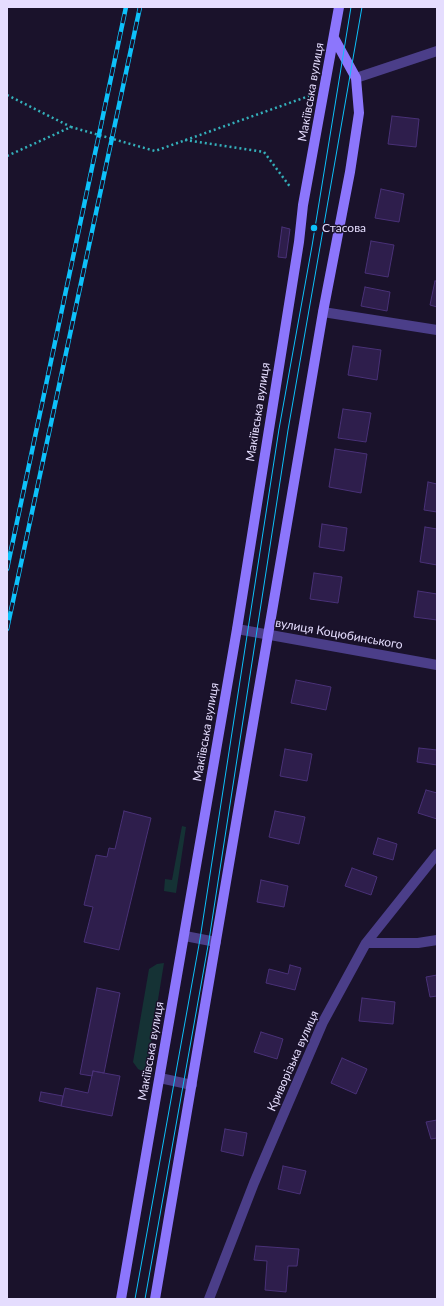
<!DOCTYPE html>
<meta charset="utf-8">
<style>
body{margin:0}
#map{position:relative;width:444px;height:1306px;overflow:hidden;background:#1a122b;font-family:Lato,sans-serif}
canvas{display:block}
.frame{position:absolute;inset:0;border:8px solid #e5ddfe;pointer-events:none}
</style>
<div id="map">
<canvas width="444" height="1306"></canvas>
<div class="frame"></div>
</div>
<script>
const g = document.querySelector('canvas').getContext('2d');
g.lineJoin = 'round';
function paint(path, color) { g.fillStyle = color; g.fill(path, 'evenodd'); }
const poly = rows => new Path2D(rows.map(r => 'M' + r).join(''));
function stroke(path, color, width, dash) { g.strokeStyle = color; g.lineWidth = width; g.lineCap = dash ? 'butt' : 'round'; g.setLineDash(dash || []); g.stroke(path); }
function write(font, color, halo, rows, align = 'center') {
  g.font = font + ' Lato,sans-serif'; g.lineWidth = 3; g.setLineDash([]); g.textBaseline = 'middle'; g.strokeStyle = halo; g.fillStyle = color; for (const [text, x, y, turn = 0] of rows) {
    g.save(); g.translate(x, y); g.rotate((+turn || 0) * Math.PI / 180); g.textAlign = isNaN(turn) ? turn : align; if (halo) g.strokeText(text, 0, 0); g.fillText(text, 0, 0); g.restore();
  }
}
paint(poly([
 [182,826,186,827,176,893,164,891,165,879,172,880],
 [164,963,146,1073,138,1069,133,1062,149,969,157,964]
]), '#153235');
const building = poly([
 [392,116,419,119,416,147,388,144,392,116],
 [381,189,404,194,399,222,375,218,381,189],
 [282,227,290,229,286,258,278,257,282,227],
 [371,241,394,245,388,277,365,273,371,241],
 [435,281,437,281,437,307,430,305,435,281],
 [365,287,390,292,387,311,361,306,365,287],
 [353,346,381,350,377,380,348,375,353,346],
 [343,409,371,413,366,442,338,438,343,409],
 [335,449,367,454,361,493,329,487,335,449],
 [428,482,437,484,437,512,424,510,428,482],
 [322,524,347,528,344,551,319,547,322,524],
 [425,527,437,529,437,565,420,562,425,527],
 [314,573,342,577,338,603,310,599,314,573],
 [418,591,437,594,437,620,414,617,418,591],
 [296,680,331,687,326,710,291,703,296,680],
 [419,748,437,750,437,765,417,762,419,748],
 [285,749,312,754,307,781,280,776,285,749],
 [426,790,437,793,437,819,418,813,426,790],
 [124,811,151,818,119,950,84,942,93,907,84,905,96,855,107,857,109,848,115,849,124,811],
 [275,811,305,817,299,844,269,837,275,811],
 [378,838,397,844,393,860,373,854,378,838],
 [352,868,377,877,371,895,345,886,352,868],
 [261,880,288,886,284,907,257,902,261,880],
 [290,965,301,968,295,990,266,983,269,969,288,974,290,965],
 [437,975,437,996,430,997,426,977,437,975],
 [97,988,120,993,104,1073,93,1071,92,1076,80,1074,97,988],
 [362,998,395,1002,393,1024,359,1021,362,998],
 [261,1032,283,1039,277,1059,254,1052,261,1032],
 [342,1058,367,1069,356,1094,331,1083,342,1058],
 [93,1071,120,1076,112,1116,61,1106,65,1088,88,1093,93,1071],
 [41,1092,63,1096,61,1106,39,1101,41,1092],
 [437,1120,437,1138,431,1139,426,1122,437,1120],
 [225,1129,247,1133,243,1156,221,1151,225,1129],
 [283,1166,306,1171,300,1194,278,1189,283,1166],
 [256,1246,299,1249,297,1266,288,1266,286,1292,265,1290,267,1261,254,1260,256,1246]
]);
paint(building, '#2e1e4c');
stroke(building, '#493177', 1);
stroke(poly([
 [7,95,71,127],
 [185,140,264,152,291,188],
 [7,156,71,127,155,151,309,96]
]), '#34b0bb', 2.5, [2, 3]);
stroke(poly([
 [323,312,437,330],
 [237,629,437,665],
 [366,943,418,943,437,940],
 [209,1299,254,1183,323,1022,366,943,437,854]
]), '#4b3e89', 10);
stroke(poly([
 [356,78,437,51],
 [185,936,216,942],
 [160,1078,192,1085]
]), '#4b3e89', 10);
stroke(poly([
 [121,1299,237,629,299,242,303,205,339,7],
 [155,1299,323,312,350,172,359,113,356,78,334,38]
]), '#8c76fc', 10);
stroke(poly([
 [135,1299,200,939,279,429,312,246,351,7],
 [145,1299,209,940,288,430,362,7]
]), '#0dc1fa', 1);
const rail = poly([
 [7,569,126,7],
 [7,629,140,7]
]);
stroke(rail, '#0dc1fa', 4.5);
stroke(rail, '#1a122b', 3, [9]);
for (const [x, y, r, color] of [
 [314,228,4,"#0dc1fa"]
]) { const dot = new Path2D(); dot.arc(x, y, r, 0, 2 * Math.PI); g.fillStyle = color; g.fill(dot); stroke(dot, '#1a122b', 1.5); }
write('12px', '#e5ddfe', '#1a122b', [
 ["Макіївська вулиця",311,92,-80],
 ["Макіївська вулиця",258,412,-81],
 ["вулиця Коцюбинського",339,634,10],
 ["Макіївська вулиця",206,732,-80],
 ["Макіївська вулиця",151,1051,-80],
 ["Криворізька вулиця",293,1061,-66]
]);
write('12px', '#e5ddfe', '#1a122b', [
 ["Стасова",322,228]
], 'left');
</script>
